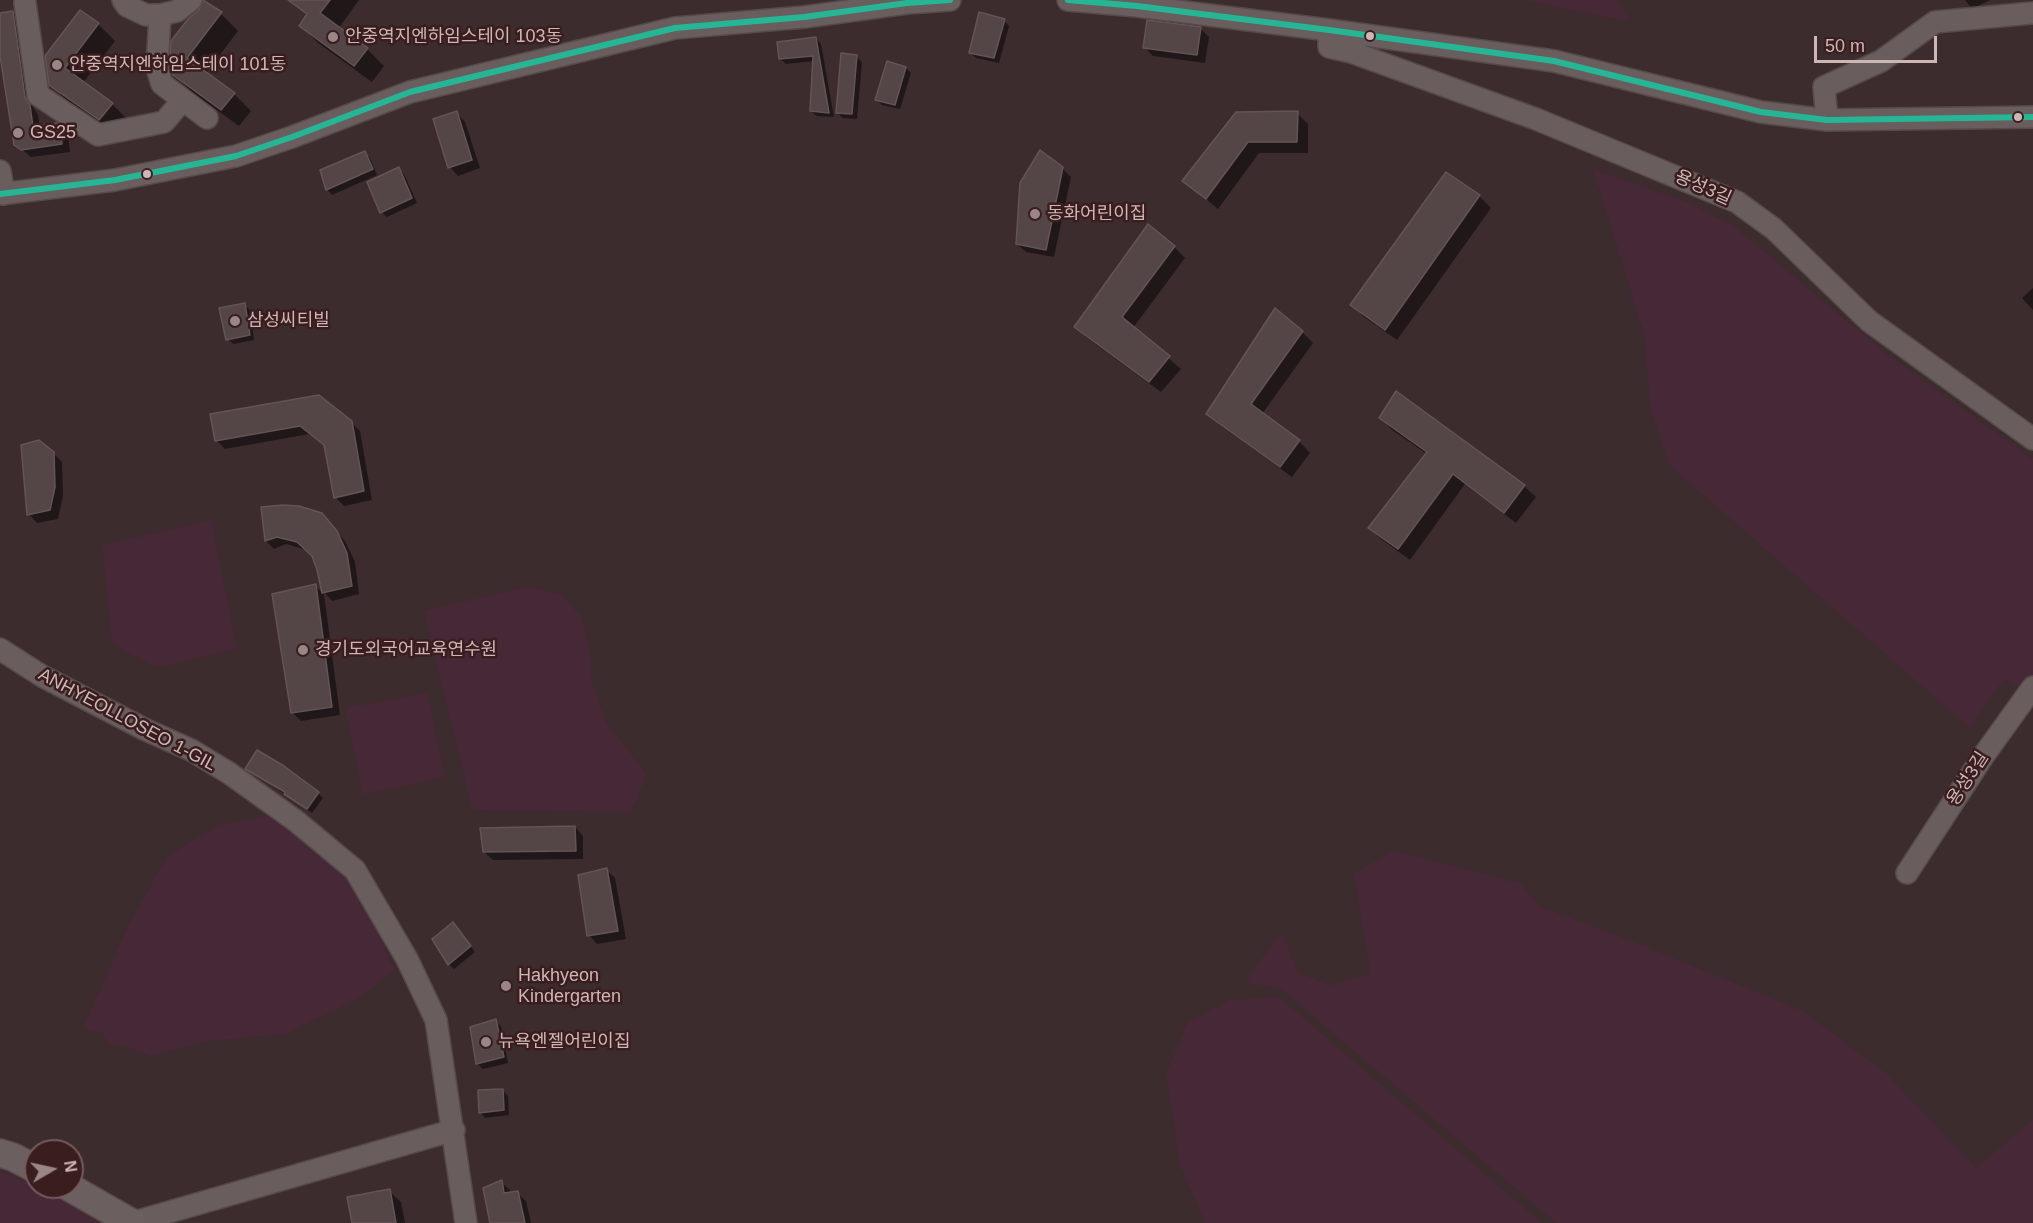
<!DOCTYPE html>
<meta charset="utf-8">
<style>
body{margin:0}
#map{position:relative;width:2033px;height:1223px;overflow:hidden;background:#3d2c2d;font-family:Arial,sans-serif}
canvas{display:block}
.north{position:absolute;left:24px;top:1139px;width:60px;height:60px;box-sizing:border-box;background:#3a1d1f;border:2px solid #755a5c;border-radius:50%;rotate:81deg;font-size:16px;font-weight:700;line-height:24px;text-align:center;color:#ceb6b7}
.north::after{content:'';display:block;margin:auto;width:21px;height:27px;background:#9b8687;clip-path:polygon(50% 0,100% 100%,50% 72%,0 100%)}
.scale{position:absolute;left:1814px;top:36px;width:123px;height:27px;box-sizing:border-box;border:3px solid #ceb6b7;border-top:0;padding-left:8px;font-size:18px;line-height:21px;white-space:nowrap;color:#ceb6b7;-webkit-text-stroke:4px #3a1d1f;paint-order:stroke}
</style>
<div id="map">
<canvas width="2033" height="1223"></canvas>
<div class="north">N</div>
<div class="scale">50 m</div>
</div>
<script>
const g = document.querySelector('canvas').getContext('2d');
g.lineJoin = 'round';
function paint(path, color) { g.fillStyle = color; g.fill(path, 'evenodd'); }
const poly = rows => new Path2D(rows.map(r => 'M' + r).join(''));
function stroke(path, color, width, dash) { g.strokeStyle = color; g.lineWidth = width; g.lineCap = dash ? 'butt' : 'round'; g.setLineDash(dash || []); g.stroke(path); }
function write(font, color, halo, rows, align = 'center') {
  g.font = font + ' Arial,"Noto Sans KR",sans-serif'; g.lineWidth = 5; g.setLineDash([]); g.textBaseline = 'middle'; g.strokeStyle = halo; g.fillStyle = color; for (const [text, x, y, turn = 0] of rows) {
    g.save(); g.translate(x, y); g.rotate((+turn || 0) * Math.PI / 180); g.textAlign = isNaN(turn) ? turn : align; if (halo) g.strokeText(text, 0, 0); g.fillText(text, 0, 0); g.restore();
  }
}
paint(poly([
 [1525,0,1617,0,1631,22],
 [1593,169,1687,202,1734,226,1884,352,2033,459,2033,695,2004,679,1970,728,1670,466,1651,412,1644,334],
 [211,520,237,649,156,668,112,643,102,545],
 [529,586,563,596,581,617,589,644,592,682,606,722,647,774,631,812,472,810,424,611],
 [427,693,445,777,363,795,345,708],
 [267,816,289,827,360,887,394,971,358,999,285,1034,201,1042,151,1056,130,1047,109,1045,102,1033,83,1028,129,924,167,856,219,825],
 [1394,851,1522,884,1539,906,1632,941,1803,1011,1886,1073,1976,1168,2033,1119,2033,1223,1556,1223,1281,989,1246,983,1257,964,1282,933,1298,973,1331,985,1370,973,1354,873],
 [1279,997,1542,1223,1205,1223,1180,1165,1166,1073,1188,1022,1231,1000],
 [0,1171,82,1205,111,1223,0,1223]
]), '#462837');
paint(poly([
 [303,0,359,0,338,29,367,49,384,66,372,82,318,43,301,26,308,15,299,6],
 [1965,0,1990,0,1972,9],
 [80,12,98,24,115,41,83,83,112,104,129,121,117,136,68,102,51,84],
 [13,13,21,21,33,107,38,115,40,128,59,126,68,135,70,152,31,157,15,144,0,46,0,15],
 [221,14,238,31,206,73,234,94,251,111,239,126,192,92,174,74,176,59],
 [1004,20,1009,26,999,63,976,58,970,53],
 [1200,28,1209,37,1205,63,1153,56,1144,47],
 [816,38,821,44,834,117,817,116,811,111,814,61,786,64,780,59],
 [857,57,862,62,857,119,843,118,837,113],
 [906,68,911,73,900,109,882,105,877,100],
 [457,113,465,122,480,168,458,176,450,167],
 [1236,113,1297,113,1308,124,1308,153,1259,153,1218,209,1184,181],
 [365,153,370,158,377,175,332,195,327,189],
 [1062,168,1071,177,1054,257,1026,252,1017,244],
 [399,169,404,174,417,203,387,217,381,212],
 [1447,174,1479,196,1491,208,1397,340,1364,317,1352,305],
 [1174,247,1185,258,1133,328,1181,369,1161,392,1087,338,1076,327],
 [2033,288,2033,310,2022,298],
 [244,305,250,310,254,340,233,344,228,339],
 [1302,332,1313,343,1262,414,1299,441,1310,453,1292,477,1220,425,1208,414],
 [1396,393,1524,486,1536,497,1516,523,1465,484,1410,560,1381,539,1370,528,1427,454,1392,430,1381,418],
 [211,416,351,422,360,431,372,500,344,506,335,497,326,447,309,434,225,449,216,440],
 [53,453,62,462,63,496,58,519,37,523,29,514],
 [263,508,330,524,345,541,355,562,359,594,332,601,324,592,314,556,307,550,286,544,274,549,266,541],
 [315,586,324,594,340,715,301,721,292,712],
 [247,768,318,793,323,798,312,813],
 [575,827,583,836,583,859,493,860,484,852],
 [606,870,615,878,626,939,597,944,589,935],
 [458,929,475,952,454,969,449,964],
 [495,1021,501,1026,508,1063,483,1069,477,1063],
 [502,1090,508,1096,509,1115,485,1118,480,1112],
 [501,1182,510,1190,510,1193,517,1193,526,1201,531,1223,492,1223],
 [389,1191,401,1202,405,1223,353,1223]
]), '#0007');
const building = poly([
 [203,0,222,12,187,58,235,93,221,110,173,75,170,66,175,59,170,56,171,41,188,19,199,10,203,0],
 [288,0,330,0,320,13,368,48,354,66,299,26,307,14,288,0],
 [80,10,99,23,65,68,113,103,99,120,49,85,45,56,80,10],
 [13,11,25,97,30,105,33,127,57,123,60,125,62,144,21,150,14,145,0,56,0,13,13,11],
 [979,12,1005,19,994,58,969,53,979,12],
 [1147,20,1201,27,1197,55,1143,48,1147,20],
 [816,37,819,55,829,113,810,111,813,56,779,59,777,42,816,37],
 [841,53,857,55,852,114,836,113,841,53],
 [887,61,906,67,895,105,875,100,887,61],
 [457,111,472,160,448,168,433,119,457,111],
 [1298,111,1297,142,1248,142,1206,199,1182,181,1236,112,1298,111],
 [1040,150,1063,167,1046,250,1016,244,1020,183,1040,150],
 [365,151,373,169,326,190,320,170,365,151],
 [399,167,412,198,380,213,367,182,399,167],
 [1446,172,1480,195,1385,330,1350,305,1446,172],
 [1148,224,1175,246,1122,317,1170,356,1149,382,1074,327,1148,224],
 [245,303,250,335,226,340,219,308,245,303],
 [1275,308,1303,331,1251,404,1300,440,1280,467,1206,414,1275,308],
 [1396,391,1525,485,1504,513,1453,474,1398,549,1368,528,1427,452,1379,418,1396,391],
 [319,395,352,421,364,491,334,498,324,445,300,426,215,441,210,414,319,395],
 [39,440,54,452,55,487,50,510,27,515,21,445,39,440],
 [283,505,299,506,322,513,337,531,347,553,352,586,322,593,317,570,312,556,297,542,277,537,265,541,261,507,283,505],
 [316,584,332,707,291,713,272,594,316,584],
 [257,750,284,766,319,792,307,809,284,794,285,792,245,769,257,750],
 [575,826,576,851,483,852,480,828,575,826],
 [607,868,618,931,587,936,578,875,607,868],
 [453,922,471,946,448,965,432,939,453,922],
 [496,1019,504,1057,476,1064,470,1027,496,1019],
 [503,1089,504,1110,479,1113,478,1090,503,1089],
 [502,1180,504,1193,518,1191,525,1223,490,1223,483,1188,502,1180],
 [390,1189,396,1223,352,1223,347,1197,390,1189]
]);
paint(building, '#544546');
stroke(building, '#655455', 1.5);
const minor = poly([
 [123,0,127,6,146,15,160,15,177,11,191,0],
 [1068,0,1137,6,1329,30,1554,61,1761,112,1827,120,2033,117],
 [25,3,38,95,98,135,164,122,183,100],
 [160,15,157,68,162,84,207,118],
 [1329,30,1329,47,1351,52,1536,119,1737,202,1774,229,1869,321,2033,439],
 [1827,120,1824,87,1881,61,1935,22,2033,13],
 [0,171,4,194],
 [0,194,115,180,236,156,292,137,410,92,675,28,804,17,907,3,950,0],
 [0,649,42,676,144,729,191,750,229,773,296,821,355,870,407,959,436,1020,466,1223],
 [1907,873,1984,755,2033,687],
 [131,1223,454,1130]
]);
const major = poly([
 [0,1153,13,1157,36,1169],
 [69,1187,132,1223]
]);
stroke(minor, '#564949', 24);
stroke(major, '#5a4a4b', 30);
stroke(minor, '#6a5d5d', 21);
stroke(major, '#6c5f60', 27);
stroke(poly([
 [1068,0,1137,6,1329,30,1554,61,1761,112,1827,120,2033,117],
 [0,194,115,180,236,156,292,137,410,92,675,28,804,17,907,3,950,0]
]), '#26b696', 6);
for (const [x, y, r, color] of [
 [1370,36,5,"#ceb6b7"],
 [333,37,6,"#9b8687"],
 [57,65,6,"#9b8687"],
 [2018,117,5,"#ceb6b7"],
 [18,133,6,"#9b8687"],
 [147,174,5,"#ceb6b7"],
 [1035,214,6,"#9b8687"],
 [235,321,6,"#9b8687"],
 [303,650,6,"#9b8687"],
 [506,986,6,"#9b8687"],
 [486,1042,6,"#9b8687"]
]) { const dot = new Path2D(); dot.arc(x, y, r, 0, 2 * Math.PI); g.fillStyle = color; g.fill(dot); stroke(dot, '#3a1d1f', 2); }
write('18px', '#ceb6b7', '#3a1d1f', [
 ["안중역지엔하임스테이 103동",345,37],
 ["안중역지엔하임스테이 101동",69,65],
 ["GS25",30,133],
 ["동화어린이집",1047,214],
 ["삼성씨티빌",247,321],
 ["경기도외국어교육연수원",315,650],
 ["Hakhyeon",518,976],
 ["Kindergarten",518,997],
 ["뉴욕엔젤어린이집",498,1042]
], 'left');
write('18px', '#ceb6b7', '#3a1d1f', [
 ["용성3길",1703,188,24],
 ["ANHYEOLLOSEO 1-GIL",127,720,28],
 ["용성3길",1968,779,-57]
]);
</script>
